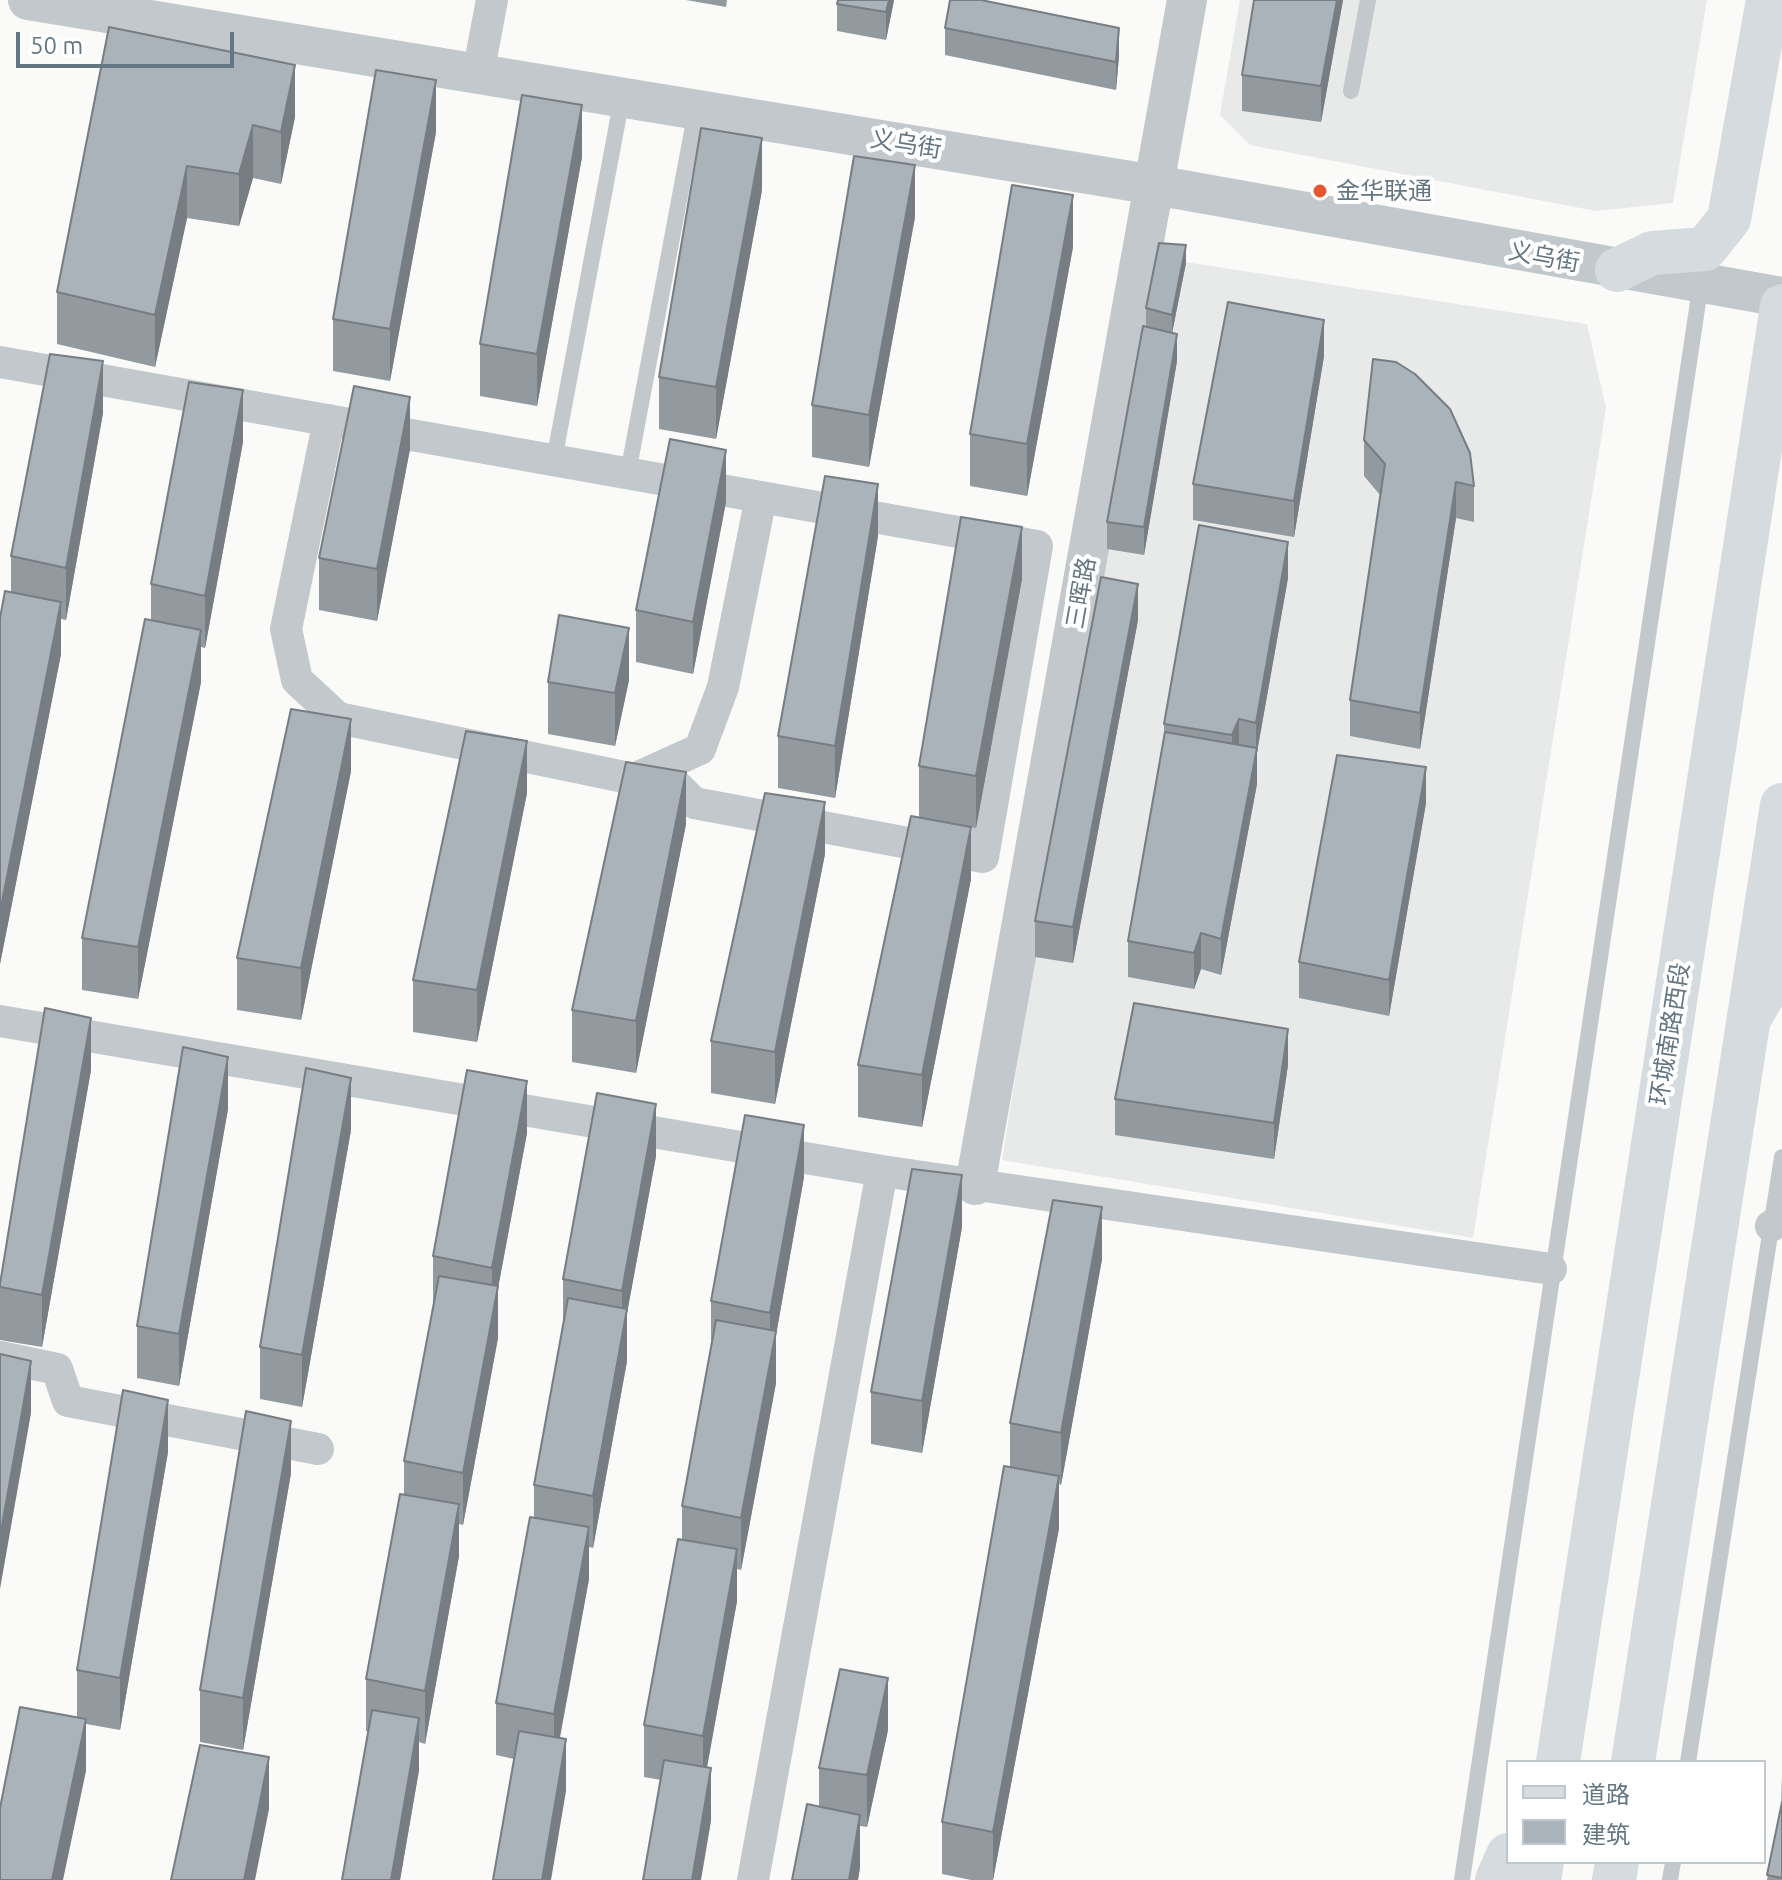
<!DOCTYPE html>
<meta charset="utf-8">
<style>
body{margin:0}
#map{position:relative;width:1782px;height:1880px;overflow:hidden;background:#fafaf8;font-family:Ubuntu,"Noto Sans SC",sans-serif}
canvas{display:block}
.legend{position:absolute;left:1506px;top:1760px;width:260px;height:104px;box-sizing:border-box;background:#fff;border:2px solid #c1c8cd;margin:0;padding:10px 14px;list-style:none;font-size:24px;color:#657683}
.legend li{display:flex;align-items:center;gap:16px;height:40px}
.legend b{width:40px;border:2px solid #c1c8cd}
.scale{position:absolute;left:16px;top:32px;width:218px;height:36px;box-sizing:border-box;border:4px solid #657683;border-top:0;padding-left:10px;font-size:24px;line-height:28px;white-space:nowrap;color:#657683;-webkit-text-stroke:6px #fff;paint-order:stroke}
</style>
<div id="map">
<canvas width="1782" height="1880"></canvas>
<ul class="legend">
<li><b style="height:10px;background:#d6dbdf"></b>道路</li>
<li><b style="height:22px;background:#aab3b9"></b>建筑</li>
</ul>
<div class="scale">50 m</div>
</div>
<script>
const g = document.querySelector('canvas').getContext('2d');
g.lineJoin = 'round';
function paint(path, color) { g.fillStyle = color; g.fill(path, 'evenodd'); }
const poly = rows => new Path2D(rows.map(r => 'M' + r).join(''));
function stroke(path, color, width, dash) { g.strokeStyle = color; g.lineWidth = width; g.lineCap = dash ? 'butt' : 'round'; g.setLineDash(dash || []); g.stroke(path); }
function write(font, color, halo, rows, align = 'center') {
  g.font = font + ' Ubuntu,"Noto Sans SC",sans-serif'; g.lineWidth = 8; g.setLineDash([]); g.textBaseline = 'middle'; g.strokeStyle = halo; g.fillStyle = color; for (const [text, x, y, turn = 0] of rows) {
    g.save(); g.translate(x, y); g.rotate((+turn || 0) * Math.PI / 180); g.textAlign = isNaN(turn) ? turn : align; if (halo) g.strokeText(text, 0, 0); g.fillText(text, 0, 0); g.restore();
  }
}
paint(poly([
 [1240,0,1707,0,1673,203,1596,211,1250,145,1220,115],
 [1146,256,1587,324,1606,408,1473,1238,1002,1160]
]), '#e8e9e9');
stroke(poly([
 [1351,91,1368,0],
 [554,460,622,98],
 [628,473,696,110],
 [1688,1762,1782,1157],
 [1462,1880,1701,282],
 [1670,1880,1673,1862]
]), '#c3c8cc', 16);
stroke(poly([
 [478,74,492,0],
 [0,362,1037,546,983,857,694,803,659,768],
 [329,420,286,629,297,680,338,718,634,779,700,749,723,687,761,497],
 [0,1021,882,1171,1551,1269],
 [1771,1226,1782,1220],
 [0,1357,57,1369,68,1401,318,1449],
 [753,1880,882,1171]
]), '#c3c8cc', 32);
stroke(poly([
 [28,0,1155,185,1782,297],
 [975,1185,1187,0]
]), '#c3c8cc', 40);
stroke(poly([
 [1617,270,1652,253,1705,249,1729,219,1768,0],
 [1749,1019,1782,962],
 [1497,1880,1508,1855]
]), '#d6dbdf', 44);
stroke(poly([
 [1558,1762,1782,306],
 [1633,1762,1782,805],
 [1539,1880,1542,1862],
 [1614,1880,1617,1862]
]), '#d6dbdf', 44);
paint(poly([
 [686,0,727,0,726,7],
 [894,0,886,40,837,31,837,4],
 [1343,0,1321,122,1242,111,1242,75],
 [109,27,295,117,281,184,253,178,239,226,187,218,155,367,57,344,57,292],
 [945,28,1119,56,1116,90,945,55],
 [436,132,390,381,333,371,333,319],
 [582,157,537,406,480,396,480,344],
 [762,190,716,439,659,429,659,377],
 [915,217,869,467,812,457,812,405],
 [1073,247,1027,496,970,486,970,434],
 [1186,263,1172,333,1177,361,1144,555,1107,549,1107,522,1146,326,1146,308],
 [1324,356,1294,537,1193,520,1193,484],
 [103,413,66,620,61,619,61,654,0,964,0,618,11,592,11,556],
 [1364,440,1474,486,1474,522,1456,518,1420,749,1350,736,1350,700,1380,495,1364,476],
 [243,442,205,648,201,647,201,682,138,999,82,990,82,938,151,620,151,584],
 [410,449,377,621,319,610,319,558],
 [726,502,693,674,636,662,636,610],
 [878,536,835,798,778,788,778,736],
 [1288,578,1257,752,1257,784,1221,975,1201,969,1194,989,1128,977,1128,941,1164,734,1164,724],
 [1022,579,976,828,971,827,971,879,922,1127,858,1117,858,1065,919,818,919,766],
 [1138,620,1073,963,1035,957,1035,921],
 [629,680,615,746,548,734,548,682],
 [351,771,301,1020,237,1010,237,958],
 [527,793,477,1042,413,1032,413,980],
 [1426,803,1389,1016,1299,998,1299,962],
 [686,824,636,1073,572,1062,572,1010],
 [825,854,775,1104,711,1093,711,1041],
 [1288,1065,1274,1159,1115,1135,1115,1099],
 [91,1070,42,1347,0,1340,0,1284],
 [228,1109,179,1386,137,1378,137,1326],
 [351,1130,302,1407,260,1399,260,1347],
 [527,1133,498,1288,498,1338,463,1525,459,1524,459,1556,425,1744,419,1742,419,1770,400,1880,342,1880,368,1732,366,1731,366,1679,404,1494,404,1461,433,1306,433,1256],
 [656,1156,627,1313,627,1361,593,1548,589,1547,589,1579,560,1738,566,1791,514,1759,496,1755,496,1703,534,1517,534,1485,563,1327,563,1279],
 [804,1177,776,1335,776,1383,741,1570,737,1569,737,1601,707,1768,711,1821,661,1780,644,1777,644,1725,682,1540,682,1506,711,1348,711,1301],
 [962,1227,922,1453,871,1444,871,1392],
 [1102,1259,1061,1485,1059,1484,1059,1528,993,1880,971,1880,942,1874,942,1822,1010,1468,1010,1423],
 [168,1452,120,1730,86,1724,86,1771,77,1717,77,1670],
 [291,1473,243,1750,200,1742,200,1690],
 [888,1730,867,1827,860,1826,860,1867,858,1880,792,1880,819,1807,819,1768],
 [1782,1776,1782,1880,1767,1880,1781,1808]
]), '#929a9f');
paint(poly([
 [889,0,894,0,886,40,886,12],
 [1337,0,1343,0,1321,122,1321,86],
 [1119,28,1119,56,1116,90,1116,62],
 [295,65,295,117,281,184,281,132],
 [436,80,436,132,390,381,390,329],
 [582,105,582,157,537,406,537,354],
 [253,125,253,178,239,226,239,174],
 [762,138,762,190,716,439,716,387],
 [915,165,915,217,869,467,869,415],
 [187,166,187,218,155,367,155,315],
 [1073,195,1073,247,1027,496,1027,444],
 [1186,245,1186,263,1172,333,1172,315],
 [1324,320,1324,356,1294,537,1294,501],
 [1177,334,1177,361,1144,555,1144,527],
 [103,361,103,413,66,620,66,568],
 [243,390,243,442,205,648,205,596],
 [410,397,410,449,377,621,377,569],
 [726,450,726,502,693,674,693,622],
 [1456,482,1456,518,1420,749,1420,713],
 [878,484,878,536,835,798,835,746],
 [1022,527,1022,579,976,828,976,776],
 [1288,542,1288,578,1257,752,1257,784,1221,975,1221,939,1256,754,1256,723],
 [1138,584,1138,620,1073,963,1073,927],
 [61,602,61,654,0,964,0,912],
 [629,628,629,680,615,746,615,693],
 [201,630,201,682,138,999,138,947],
 [351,719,351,771,301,1020,301,968],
 [1239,719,1239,755,1232,771,1232,735],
 [527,741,527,793,477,1042,477,990],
 [1426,767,1426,803,1389,1016,1389,980],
 [686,772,686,824,636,1073,636,1021],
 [825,802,825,854,775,1104,775,1052],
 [971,827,971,879,922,1127,922,1075],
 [1201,933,1201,969,1194,989,1194,953],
 [91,1018,91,1070,42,1347,42,1295],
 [1288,1029,1288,1065,1274,1159,1274,1123],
 [228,1057,228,1109,179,1386,179,1334],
 [351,1078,351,1130,302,1407,302,1355],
 [527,1081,527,1133,498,1288,498,1338,463,1525,463,1473,492,1318,492,1268],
 [656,1104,656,1156,627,1313,627,1361,593,1548,593,1496,622,1339,622,1291],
 [804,1125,804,1177,776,1335,776,1383,741,1570,741,1518,770,1361,770,1313],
 [962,1175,962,1227,922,1453,922,1401],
 [1102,1207,1102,1259,1061,1485,1061,1433],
 [31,1361,31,1413,0,1589,0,1537],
 [168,1400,168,1452,120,1730,120,1678],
 [291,1421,291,1473,243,1750,243,1698],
 [1059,1476,1059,1528,993,1880,993,1832],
 [459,1504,459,1556,425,1744,425,1691],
 [589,1527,589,1579,554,1767,554,1714],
 [737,1549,737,1601,703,1788,703,1736],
 [888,1678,888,1730,867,1827,867,1775],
 [419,1718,419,1770,400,1880,391,1880],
 [86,1719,86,1771,63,1880,52,1880],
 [566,1739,566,1791,551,1880,542,1880],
 [269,1757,269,1809,255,1880,244,1880],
 [711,1768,711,1821,701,1880,692,1880],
 [860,1815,860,1867,858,1880,849,1880]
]), '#777d82');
const building = poly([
 [838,0,889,0,886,12,837,4,838,0],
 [950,0,981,0,1119,28,1116,62,945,28,950,0],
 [1254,0,1337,0,1321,86,1242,75,1254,0],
 [109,27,295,65,281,132,253,125,239,174,187,166,155,315,57,292,109,27],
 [376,70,436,80,390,329,333,319,376,70],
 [522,95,582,105,537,354,480,344,522,95],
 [701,128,762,138,716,387,659,377,701,128],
 [854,156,915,165,869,415,812,405,854,156],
 [1012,185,1073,195,1027,444,970,434,1012,185],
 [1159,243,1186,245,1172,315,1146,308,1159,243],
 [1228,302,1324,320,1294,501,1193,484,1228,302],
 [1143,326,1177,334,1144,527,1107,522,1143,326],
 [50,354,103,361,66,568,11,556,50,354],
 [1373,359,1396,362,1415,374,1450,409,1470,453,1474,486,1456,482,1420,713,1350,700,1385,464,1364,440,1373,359],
 [189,382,243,390,205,596,151,584,189,382],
 [354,386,410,397,377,569,319,558,354,386],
 [670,439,726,450,693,622,636,610,670,439],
 [825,476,878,484,835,746,778,736,825,476],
 [961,517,1022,527,976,776,919,766,961,517],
 [1199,525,1288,542,1256,723,1239,719,1232,735,1164,724,1199,525],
 [1101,577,1138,584,1073,927,1035,921,1101,577],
 [5,591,61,602,0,912,0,618,5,591],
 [559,615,629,628,615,693,548,682,559,615],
 [145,619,201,630,138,947,82,938,145,619],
 [291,709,351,719,301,968,237,958,291,709],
 [466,731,527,741,477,990,413,980,466,731],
 [1165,732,1257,748,1221,939,1201,933,1194,953,1128,941,1165,732],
 [1337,755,1426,767,1389,980,1299,962,1337,755],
 [626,762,686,772,636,1021,572,1010,626,762],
 [765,793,825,802,775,1052,711,1041,765,793],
 [911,816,971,827,922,1075,858,1065,911,816],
 [1134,1003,1288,1029,1274,1123,1115,1099,1134,1003],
 [45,1008,91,1018,42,1295,0,1287,0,1284,45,1008],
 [183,1047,228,1057,179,1334,137,1326,183,1047],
 [306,1068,351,1078,302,1355,260,1347,306,1068],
 [467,1070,527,1081,492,1268,433,1256,467,1070],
 [597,1093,656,1104,622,1291,563,1279,597,1093],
 [745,1115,804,1125,770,1313,711,1301,745,1115],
 [912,1169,962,1175,922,1401,871,1392,912,1169],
 [1053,1200,1102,1207,1061,1433,1010,1423,1053,1200],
 [439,1276,498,1286,463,1473,404,1461,439,1276],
 [568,1298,627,1309,593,1496,534,1485,568,1298],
 [716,1320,776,1331,741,1518,682,1506,716,1320],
 [0,1354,31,1361,0,1537,0,1354],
 [123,1390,168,1400,120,1678,77,1670,123,1390],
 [246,1411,291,1421,243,1698,200,1690,246,1411],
 [1004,1466,1059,1476,993,1832,942,1822,1004,1466],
 [400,1494,459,1504,425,1691,366,1679,400,1494],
 [530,1517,589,1527,554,1714,496,1703,530,1517],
 [678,1539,737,1549,703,1736,644,1725,678,1539],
 [840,1669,888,1678,867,1775,819,1768,840,1669],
 [20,1707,86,1719,52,1880,0,1880,0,1808,20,1707],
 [372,1710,419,1718,391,1880,342,1880,372,1710],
 [519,1731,566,1739,542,1880,493,1880,519,1731],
 [200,1745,269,1757,244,1880,171,1880,200,1745],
 [664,1760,711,1768,692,1880,643,1880,664,1760],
 [1782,1802,1782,1878,1767,1875,1782,1802],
 [807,1804,860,1815,849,1880,792,1880,807,1804]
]);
paint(building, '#aab3b9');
stroke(building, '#777d82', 2);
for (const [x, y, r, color] of [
 [1320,191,8,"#e4572e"]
]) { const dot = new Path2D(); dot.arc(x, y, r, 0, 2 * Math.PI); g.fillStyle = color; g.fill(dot); stroke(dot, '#fff', 3); }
write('24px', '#657683', '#fff', [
 ["义乌街",906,144,9],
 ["义乌街",1544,257,10],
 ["三晖路",1081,593,-80],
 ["环城南路西段",1670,1034,-81]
]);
write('24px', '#657683', '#fff', [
 ["金华联通",1336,191]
], 'left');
</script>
